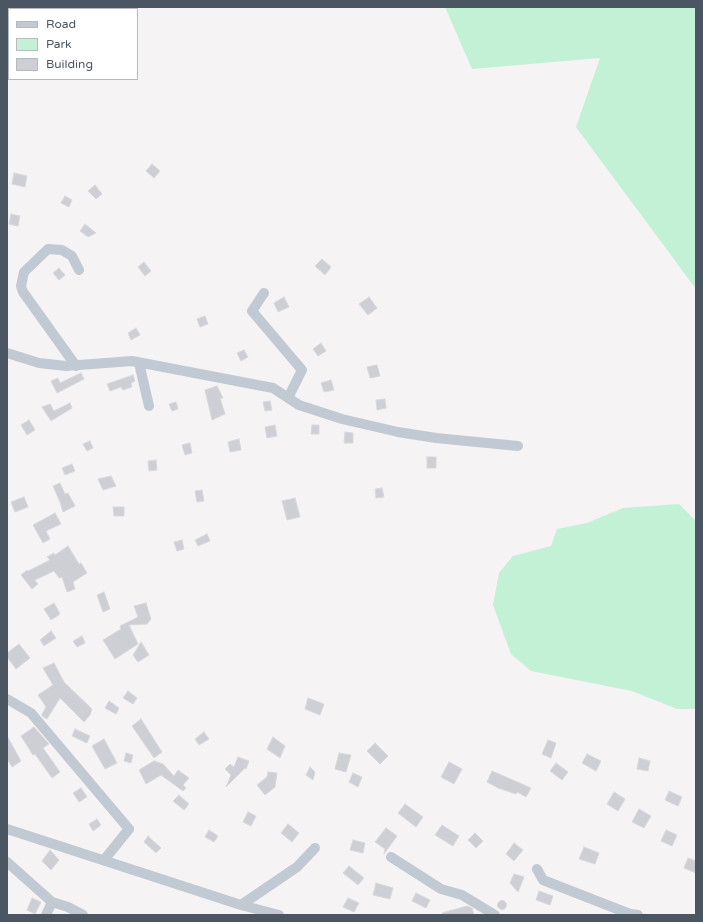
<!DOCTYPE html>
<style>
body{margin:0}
#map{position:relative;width:703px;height:922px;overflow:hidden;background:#f5f3f3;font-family:"Varela Round",sans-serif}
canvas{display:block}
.frame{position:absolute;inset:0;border:8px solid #4a5661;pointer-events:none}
.legend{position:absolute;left:8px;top:8px;width:130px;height:72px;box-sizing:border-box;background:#fff;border:1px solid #b7bbc0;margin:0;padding:5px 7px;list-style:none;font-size:12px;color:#4a5661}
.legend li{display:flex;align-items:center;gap:8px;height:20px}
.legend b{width:20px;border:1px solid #b7bbc0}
</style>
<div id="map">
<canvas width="703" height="922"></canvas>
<div class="frame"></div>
<ul class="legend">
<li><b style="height:5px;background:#c1cad2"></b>Road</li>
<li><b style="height:11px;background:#c3f1d5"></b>Park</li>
<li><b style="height:11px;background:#cdcfd5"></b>Building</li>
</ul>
</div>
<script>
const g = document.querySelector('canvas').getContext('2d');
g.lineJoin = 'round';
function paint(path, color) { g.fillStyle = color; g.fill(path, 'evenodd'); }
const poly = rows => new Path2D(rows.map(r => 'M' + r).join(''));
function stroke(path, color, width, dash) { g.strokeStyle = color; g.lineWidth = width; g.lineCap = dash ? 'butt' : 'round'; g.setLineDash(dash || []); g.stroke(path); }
paint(poly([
 [445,7,696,7,696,289,576,127,600,58,472,69],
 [679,504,696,521,696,709,677,709,632,691,531,671,511,654,493,605,499,573,513,556,551,546,557,529,587,523,623,508]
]), '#c3f1d5');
const building = poly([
 [152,164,160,171,154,178,146,171,152,164],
 [14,173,27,176,25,187,12,184,14,173],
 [95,185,102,194,96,199,88,191,95,185],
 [65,196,72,200,69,207,61,203,65,196],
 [11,214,20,216,18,226,9,224,11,214],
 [85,224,96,233,88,237,80,231,85,224],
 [322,259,331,267,325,275,315,266,322,259],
 [144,262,151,271,145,276,138,267,144,262],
 [59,268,65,275,59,280,53,273,59,268],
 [284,297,289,307,278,312,274,303,284,297],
 [369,297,377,308,368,315,359,304,369,297],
 [205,316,208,324,200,327,197,319,205,316],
 [136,328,140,335,131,340,128,333,136,328],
 [321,343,326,351,318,356,313,349,321,343],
 [244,350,248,357,241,361,237,353,244,350],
 [377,365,380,376,370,378,367,367,377,365],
 [81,373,84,379,57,393,51,381,58,378,60,383,81,373],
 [133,375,135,381,131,383,132,387,123,390,121,387,110,391,107,384,133,375],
 [331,380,334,390,324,392,321,383,331,380],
 [217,386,223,398,220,398,225,414,212,420,205,390,217,386],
 [385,399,386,408,377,410,376,400,385,399],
 [270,401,272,410,265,411,263,402,270,401],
 [176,402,178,409,172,411,169,404,176,402],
 [70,403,72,408,51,421,42,407,50,404,54,411,70,403],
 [29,420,35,430,27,435,21,425,29,420],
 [275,425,277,436,267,438,265,427,275,425],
 [312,425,319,425,319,434,311,434,312,425],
 [345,432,353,433,353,443,344,443,345,432],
 [239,439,241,450,230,452,228,442,239,439],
 [90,441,93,448,87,451,83,444,90,441],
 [190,443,192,453,185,455,182,445,190,443],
 [427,457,436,457,436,468,427,468,427,457],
 [156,460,157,470,149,471,148,461,156,460],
 [72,464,75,471,65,475,62,468,72,464],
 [111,476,116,486,103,490,98,479,111,476],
 [60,483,65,494,68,493,75,506,63,512,60,502,53,486,60,483],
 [382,488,384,497,376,498,375,489,382,488],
 [202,490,204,501,197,502,195,491,202,490],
 [24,497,28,507,15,512,11,502,24,497],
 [295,498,300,517,287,520,282,501,295,498],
 [113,507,124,507,124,516,114,516,113,507],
 [55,513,61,524,46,531,50,539,43,543,33,525,55,513],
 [207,534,210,541,198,546,195,540,207,534],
 [182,540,184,549,177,551,174,542,182,540],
 [68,546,79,564,81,563,87,573,73,582,75,589,67,592,62,577,59,578,54,571,35,580,38,584,32,589,21,575,27,570,28,571,50,560,47,557,54,553,55,555,68,546],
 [104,592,110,609,103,612,97,595,104,592],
 [54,603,60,614,51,620,44,609,54,603],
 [146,603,151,619,147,624,129,625,138,644,115,659,103,640,121,629,120,626,138,617,134,606,146,603],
 [51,631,56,638,44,646,40,640,51,631],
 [82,636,85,643,77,647,73,641,82,636],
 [141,642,149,655,138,662,133,655,141,642],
 [19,644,30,658,16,669,7,657,7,653,19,644],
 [54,663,64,682,92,709,90,715,84,722,60,698,47,719,42,716,42,714,46,707,38,695,53,685,43,668,54,663],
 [128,691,137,698,133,704,123,698,128,691],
 [308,698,324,704,320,715,305,709,308,698],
 [109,701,119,708,116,714,105,708,109,701],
 [141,719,162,752,154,758,132,726,141,719],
 [34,727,49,744,43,748,60,772,52,778,35,754,33,755,21,736,34,727],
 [75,729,90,736,87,743,72,736,75,729],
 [204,732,209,739,199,745,195,739,204,732],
 [7,736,21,761,12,767,7,759,7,736],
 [273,737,285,746,280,758,267,749,273,737],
 [104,739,117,763,105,769,92,746,104,739],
 [548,740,556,743,551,758,542,754,548,740],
 [375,743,388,756,380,764,367,751,375,743],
 [126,753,133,755,131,763,124,761,126,753],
 [339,753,351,755,346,772,335,769,339,753],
 [587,754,601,761,596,771,582,763,587,754],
 [238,757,249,761,246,769,245,768,226,787,231,775,225,769,230,764,234,767,238,757],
 [639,758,650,761,648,771,637,769,639,758],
 [154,761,163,764,174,776,178,770,189,778,183,785,186,788,183,791,161,775,146,784,139,770,154,761],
 [449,762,462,769,454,784,441,777,449,762],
 [556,763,568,772,562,780,550,771,556,763],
 [310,767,315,772,313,780,306,775,310,767],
 [492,771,531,788,526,797,517,792,516,794,498,788,487,782,492,771],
 [268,772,277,773,275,787,265,795,257,785,267,777,268,772],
 [353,773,362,777,358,787,349,782,353,773],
 [81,788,87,797,79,802,73,793,81,788],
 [669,791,682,797,678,806,665,800,669,791],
 [614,792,625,799,618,811,607,804,614,792],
 [179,795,189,804,184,810,173,801,179,795],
 [405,804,423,817,416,827,398,813,405,804],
 [639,809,651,816,644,828,632,822,639,809],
 [248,812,256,816,251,826,243,822,248,812],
 [97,819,101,825,93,831,89,824,97,819],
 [288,824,299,833,292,842,281,833,288,824],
 [442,825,459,836,453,846,435,835,442,825],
 [386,828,397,836,384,854,385,849,375,842,386,828],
 [209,830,218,836,214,842,205,837,209,830],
 [666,830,677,835,672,846,661,841,666,830],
 [475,833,483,841,476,848,468,840,475,833],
 [148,836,161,848,156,853,144,842,148,836],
 [353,840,365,843,363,853,350,850,353,840],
 [514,843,523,850,514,861,506,854,514,843],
 [584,847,599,853,595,864,579,859,584,847],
 [50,850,59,860,51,870,42,861,50,850],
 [688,858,696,861,696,873,684,868,688,858],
 [349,866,364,878,358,885,343,873,349,866],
 [514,874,524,877,518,892,510,883,514,874],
 [376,883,393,888,390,899,373,895,376,883],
 [539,891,553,896,550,905,536,900,539,891],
 [416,893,430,900,426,908,412,901,416,893],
 [32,898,41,902,35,914,27,910,32,898],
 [348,898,359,903,354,912,343,907,348,898],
 '497.5 905a4.5 4.5 0 1 1 9 0a4.5 4.5 0 1 1-9 0Z',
 [467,906,472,908,474,915,443,915,442,913,467,906]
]);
paint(building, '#cdcfd5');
stroke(building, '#d7d9de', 1);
stroke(poly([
 [264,293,252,311,302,370,288,398],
 [7,353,39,363,66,366,132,361,273,388,299,405,342,419,398,432,436,438,518,446],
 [139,363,149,406],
 [76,366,23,292,21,286,24,272,48,249,62,250,72,256,79,270],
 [7,699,31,713,129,829,104,860],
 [7,829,241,905,279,915],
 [391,857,441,889,462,895,495,915],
 [7,862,52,902,46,915],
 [537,869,543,880,630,914,638,915],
 [52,902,68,907,83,915],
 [241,905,297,867,315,848]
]), '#c1cad2', 10);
</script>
